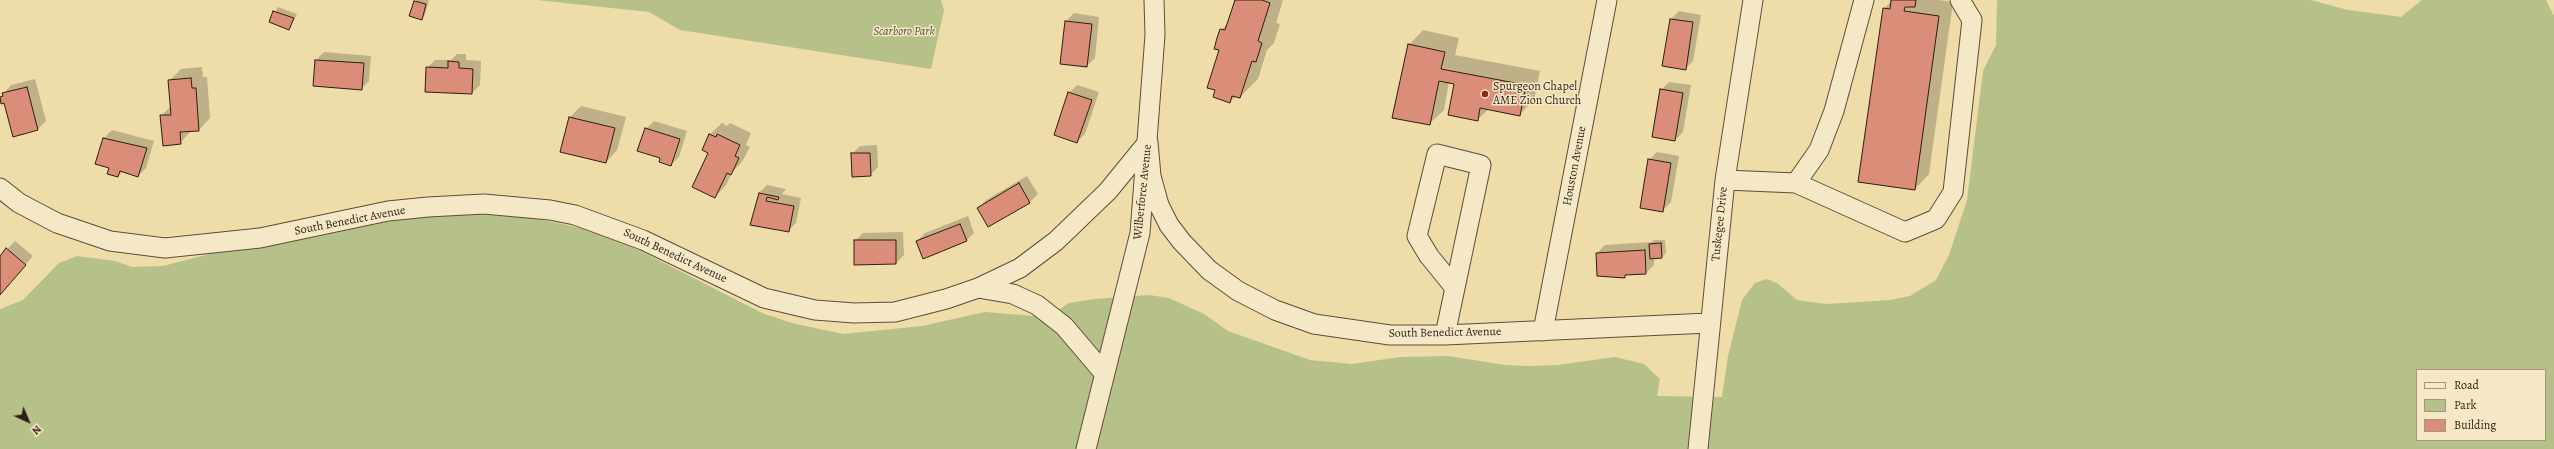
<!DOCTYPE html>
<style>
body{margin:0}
#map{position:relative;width:2554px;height:449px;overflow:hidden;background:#eedca9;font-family:Alegreya,serif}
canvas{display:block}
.legend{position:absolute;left:2416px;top:369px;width:130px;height:72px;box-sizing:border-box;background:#f4e8c7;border:1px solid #a5977f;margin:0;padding:5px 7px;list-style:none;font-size:12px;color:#2e1d12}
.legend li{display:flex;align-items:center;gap:8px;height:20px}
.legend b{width:20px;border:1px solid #a5977f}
.north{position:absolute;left:8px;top:401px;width:40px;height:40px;-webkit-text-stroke:3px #f4e8c7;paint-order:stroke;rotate:136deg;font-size:11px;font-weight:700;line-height:16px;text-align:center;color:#2e1d12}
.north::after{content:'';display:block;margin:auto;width:14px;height:18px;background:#2e1d12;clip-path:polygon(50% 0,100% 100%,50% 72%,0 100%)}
</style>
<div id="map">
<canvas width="2554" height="449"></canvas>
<ul class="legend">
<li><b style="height:5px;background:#f4e8c7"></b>Road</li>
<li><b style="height:11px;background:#b6c18a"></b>Park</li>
<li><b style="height:11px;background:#da8d79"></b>Building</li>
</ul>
<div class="north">N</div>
</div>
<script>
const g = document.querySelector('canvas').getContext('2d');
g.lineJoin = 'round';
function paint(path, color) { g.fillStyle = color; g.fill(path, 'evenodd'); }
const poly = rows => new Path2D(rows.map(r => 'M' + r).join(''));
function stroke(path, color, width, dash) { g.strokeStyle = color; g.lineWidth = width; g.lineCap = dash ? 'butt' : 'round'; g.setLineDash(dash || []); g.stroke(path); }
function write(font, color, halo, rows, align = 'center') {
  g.font = font + ' Alegreya,serif'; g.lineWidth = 3; g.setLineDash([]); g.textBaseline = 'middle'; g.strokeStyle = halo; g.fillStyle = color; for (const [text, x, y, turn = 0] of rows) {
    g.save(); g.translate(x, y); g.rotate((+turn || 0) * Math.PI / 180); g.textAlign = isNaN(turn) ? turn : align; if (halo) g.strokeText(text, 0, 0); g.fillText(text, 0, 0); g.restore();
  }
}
paint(poly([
 [537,0,941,0,944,10,931,69,680,30,649,12],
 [1997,0,2311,0,2348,10,2401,17,2422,0,2546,0,2554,16,2554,449,0,449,0,309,23,300,59,263,77,256,115,261,132,267,163,266,217,252,310,238,395,220,469,213,533,218,582,228,631,246,762,313,792,323,843,334,922,326,985,312,1047,317,1069,303,1094,299,1149,295,1169,298,1204,314,1228,331,1310,360,1352,364,1400,357,1448,356,1505,365,1528,366,1557,365,1615,357,1644,364,1660,379,1657,396,1722,397,1728,356,1742,300,1755,283,1767,279,1777,283,1797,300,1826,304,1890,300,1910,296,1936,280,1949,255,1967,200,1983,71,1996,45],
 [2417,370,2545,370,2545,440,2417,440]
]), '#b6c18a');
paint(poly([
 [416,0,429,0,425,15,421,19,411,16],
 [1236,0,1283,0,1276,23,1280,24,1274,43,1267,50,1258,79,1240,97,1236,96,1230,102,1216,90,1221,30,1229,22],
 [1938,0,1953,2,1929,174,1915,189,1884,9,1892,0],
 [278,7,297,14,289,29,270,22],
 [1679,11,1701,15,1693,61,1685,69,1664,66,1671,19],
 [1074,13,1099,17,1095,58,1087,66,1066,21],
 [1423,30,1459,38,1455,55,1540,71,1534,100,1519,115,1489,109,1477,120,1456,84,1449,82,1444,110,1429,124,1409,45],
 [324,52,371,56,369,81,361,89,316,60],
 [457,54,466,54,466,60,481,61,480,85,472,93,427,68,435,60,451,60],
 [202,67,203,77,207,77,210,118,199,130,192,130,180,143,161,116,171,106,169,81,181,69],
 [35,79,46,121,38,129,0,98,11,85],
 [1669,82,1691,85,1683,132,1675,140,1661,90],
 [1077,85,1099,92,1085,134,1077,142,1069,93],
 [581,106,626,117,617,150,606,162,562,151,570,117],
 [654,121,687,131,679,157,671,165,661,157,646,129],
 [722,123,727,126,730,123,751,133,746,145,750,147,742,162,732,172,726,185,715,197,710,153,703,149,710,134],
 [112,130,154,141,146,168,138,176,123,171,118,176,110,167,104,138],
 [877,145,878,167,870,175,852,154,860,146],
 [1657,152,1679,156,1671,202,1663,210,1649,160],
 [1027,176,1038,194,1030,202,989,225,978,208,986,200],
 [767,185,786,189,782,194,801,198,796,223,788,231,759,193],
 [968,216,974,233,966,241,917,241,925,233],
 [903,232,904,255,896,263,855,241,863,233],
 [1654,240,1665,240,1666,253,1662,257,1654,258,1654,265,1646,273,1628,273,1624,277,1597,253,1605,245,1652,242],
 [15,241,33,256,0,294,0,257]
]), '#0003');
const building = poly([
 [1235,0,1262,0,1270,3,1258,41,1262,43,1256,62,1252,61,1240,98,1232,96,1230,103,1213,97,1215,90,1207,88,1219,50,1214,49,1217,38,1220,29,1225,30,1235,0],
 [1891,0,1916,0,1915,7,1905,7,1904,11,1939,16,1915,190,1858,182,1883,8,1890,9,1891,0],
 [414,1,426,4,422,20,409,16,414,1],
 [273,11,294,18,289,30,269,22,273,11],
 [1670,19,1693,22,1686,70,1662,66,1670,19],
 [1065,21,1092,24,1087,67,1060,64,1065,21],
 [1408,44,1445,52,1441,69,1526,85,1520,116,1480,108,1478,121,1448,115,1454,84,1439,81,1430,125,1392,118,1408,44],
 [315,60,364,63,362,90,313,86,315,60],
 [448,61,459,62,459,68,473,69,472,94,425,92,426,67,448,68,448,61],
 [191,78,192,88,196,88,199,131,180,132,181,144,163,146,160,115,171,115,168,80,191,78],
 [27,87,38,130,13,137,4,103,1,104,0,97,3,96,2,93,27,87],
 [1660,89,1683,93,1675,141,1652,137,1660,89],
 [1068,92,1092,100,1077,143,1054,135,1068,92],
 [569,117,615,128,606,163,560,152,569,117],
 [645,128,680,139,671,166,659,162,660,158,637,151,645,128],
 [709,134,716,137,717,134,740,145,735,156,739,158,731,175,727,173,715,198,692,187,708,153,702,150,709,134],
 [103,138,147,148,138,177,120,171,118,177,107,174,109,168,95,164,103,138],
 [851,153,870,153,871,176,852,177,851,153],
 [1648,159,1671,163,1663,212,1640,208,1648,159],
 [1019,183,1030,203,988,227,977,208,1019,183],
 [759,193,779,197,778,200,767,197,766,201,794,206,789,232,750,225,759,193],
 [960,224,967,241,923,259,916,241,960,224],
 [854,240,896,240,896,264,854,265,854,240],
 [1661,243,1662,258,1650,259,1649,244,1661,243],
 [6,248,26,265,0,295,0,256,6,248],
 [1645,250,1646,274,1625,275,1625,278,1597,276,1596,253,1645,250]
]);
paint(building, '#da8d79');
stroke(building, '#2e1d12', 1);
const minor = poly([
 [1725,180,1796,183,1905,232,1936,219,1953,192,1972,20,1960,0],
 [1796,183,1819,150,1834,111,1864,0],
 [0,188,19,203,57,223,110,241,165,248,260,238,388,211,428,207,484,204,550,210,575,215,643,240,764,298,815,310,854,313,895,312,946,299,978,288,1020,268,1056,241,1108,191,1148,142,1151,176,1159,205,1169,225,1182,242,1209,270,1238,291,1275,310,1314,324,1390,335,1445,335,1709,323],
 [978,288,1013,294,1037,305,1064,326,1104,373],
 [1543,331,1607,0],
 [1445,335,1455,288,1481,165,1437,154,1417,236,1429,256,1455,288],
 [1086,449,1140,233,1155,35,1154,0],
 [1698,449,1725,180,1753,0]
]);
stroke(minor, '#5e4d38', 21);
stroke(minor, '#f4e8c7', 19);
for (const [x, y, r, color] of [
 [1485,94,4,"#8f2418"]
]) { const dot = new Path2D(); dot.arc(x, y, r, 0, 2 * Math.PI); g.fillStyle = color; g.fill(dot); stroke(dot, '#f4e8c7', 1.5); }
write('italic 12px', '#574e36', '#f4e8c7', [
 ["Scarboro Park",904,32]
]);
write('12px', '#2e1d12', '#f4e8c7', [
 ["Spurgeon Chapel",1493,87],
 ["AME Zion Church",1493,101]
], 'left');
write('12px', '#2e1d12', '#f4e8c7', [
 ["Houston Avenue",1575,166,-79],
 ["Wilberforce Avenue",1143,192,-84],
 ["South Benedict Avenue",350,221,-11],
 ["Tuskegee Drive",1720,224,-84],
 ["South Benedict Avenue",675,256,25],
 ["South Benedict Avenue",1445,333,-1]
]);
</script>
